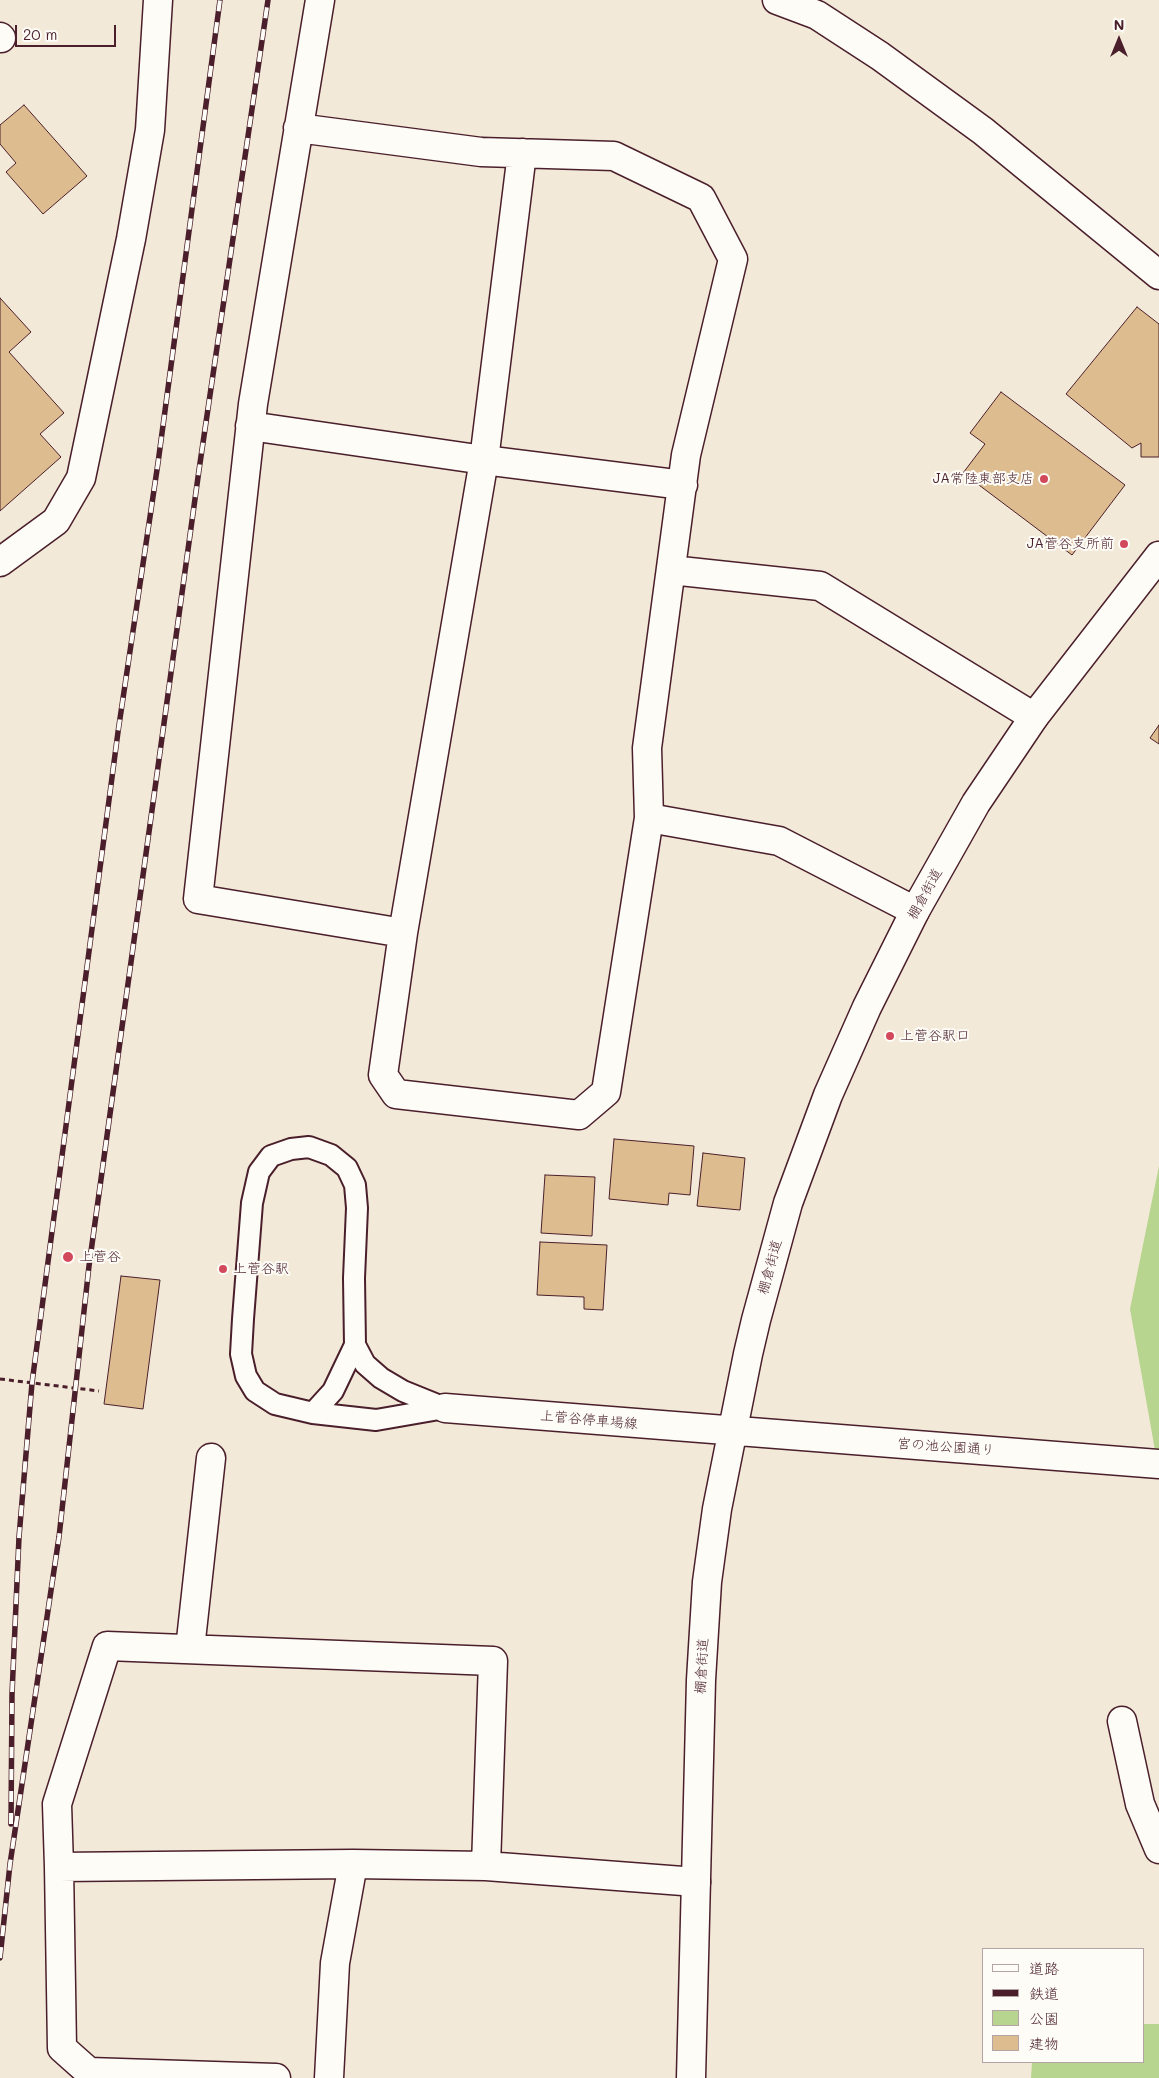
<!DOCTYPE html>
<meta charset="utf-8">
<style>
body{margin:0}
#map{position:relative;width:1159px;height:2078px;overflow:hidden;background:#f3e9d8;font-family:Mali,"Klee One",sans-serif}
canvas{display:block}
.legend{position:absolute;left:982px;top:1948px;width:162px;height:115px;box-sizing:border-box;background:#fdfcf7;border:1px solid #b5a4a5;margin:0;padding:6px 9px;list-style:none;font-size:15px;color:#4a1f2b}
.legend li{display:flex;align-items:center;gap:10px;height:25px}
.legend b{width:25px;border:1px solid #b5a4a5}
.north{position:absolute;left:1094px;top:15px;width:50px;height:50px;-webkit-text-stroke:4px #fdfcf7;paint-order:stroke;rotate:0deg;font-size:14px;font-weight:700;line-height:20px;text-align:center;color:#4a1f2b}
.north::after{content:'';display:block;margin:auto;width:18px;height:22px;background:#4a1f2b;clip-path:polygon(50% 0,100% 100%,50% 72%,0 100%)}
.scale{position:absolute;left:15px;top:25px;width:101px;height:22px;box-sizing:border-box;border:2px solid #4a1f2b;border-top:0;padding-left:6px;font-size:15px;line-height:18px;white-space:nowrap;color:#4a1f2b;-webkit-text-stroke:4px #fdfcf7;paint-order:stroke}
</style>
<div id="map">
<canvas width="1159" height="2078"></canvas>
<ul class="legend">
<li><b style="height:6px;background:#fdfcf7"></b>道路</li>
<li><b style="height:6px;background:#4a1f2b"></b>鉄道</li>
<li><b style="height:14px;background:#b7d58e"></b>公園</li>
<li><b style="height:14px;background:#ddbc8f"></b>建物</li>
</ul>
<div class="north">N</div>
<div class="scale">20 m</div>
</div>
<script>
const g = document.querySelector('canvas').getContext('2d');
g.lineJoin = 'round';
function paint(path, color) { g.fillStyle = color; g.fill(path, 'evenodd'); }
const poly = rows => new Path2D(rows.map(r => 'M' + r).join(''));
function stroke(path, color, width, dash) { g.strokeStyle = color; g.lineWidth = width; g.lineCap = dash ? 'butt' : 'round'; g.setLineDash(dash || []); g.stroke(path); }
function write(font, color, halo, rows, align = 'center') {
  g.font = font + ' Mali,"Klee One",sans-serif'; g.lineWidth = 4; g.setLineDash([]); g.textBaseline = 'middle'; g.strokeStyle = halo; g.fillStyle = color; for (const [text, x, y, turn = 0] of rows) {
    g.save(); g.translate(x, y); g.rotate((+turn || 0) * Math.PI / 180); g.textAlign = isNaN(turn) ? turn : align; if (halo) g.strokeText(text, 0, 0); g.fillText(text, 0, 0); g.restore();
  }
}
paint(poly([
 [1159,1166,1159,1473,1130,1309],
 [1143,2024,1159,2024,1159,2078,1031,2078,1032,2062,1143,2062]
]), '#b7d58e');
const building = poly([
 [24,105,87,176,43,214,6,172,16,163,0,144,0,125,24,105],
 [0,298,31,332,9,352,64,413,40,434,61,457,0,511,0,298],
 [1137,307,1159,324,1159,457,1141,457,1141,443,1132,448,1066,394,1137,307],
 [1001,392,1125,485,1072,555,963,473,985,444,970,433,1001,392],
 [1159,725,1159,744,1150,738,1159,725],
 [614,1139,694,1146,690,1195,669,1193,668,1205,609,1199,614,1139],
 [703,1153,745,1158,740,1210,697,1206,703,1153],
 [545,1175,595,1177,592,1236,541,1233,545,1175],
 [540,1242,607,1245,603,1310,584,1309,584,1297,537,1295,540,1242],
 [121,1276,160,1280,143,1409,104,1404,121,1276]
]);
paint(building, '#ddbc8f');
stroke(building, '#4a1f2b', 1);
const lane = poly([
 [309,1147,331,1155,347,1168,355,1185,357,1208,354,1278,355,1345,365,1364,381,1378,403,1391,445,1408,376,1420,313,1413,275,1404,255,1391,246,1376,241,1354,243,1319,252,1203,259,1172,271,1156,291,1149,309,1147],
 [313,1413,333,1391,355,1345]
]);
const street = poly([
 [320,0,253,404,198,899,403,933,383,1075,396,1094,579,1115,606,1092,649,818,779,841,915,911],
 [777,0,817,15,880,56,983,131,1159,275],
 [0,37,1,38],
 [298,128,481,152,614,156,701,198,733,259,686,455,647,748,649,818],
 [250,426,484,460,522,153],
 [0,562,56,521,81,478,131,239,150,130,158,0],
 [671,570,820,586,1034,717],
 [403,933,484,460,683,485],
 [190,1649,211,1458],
 [1122,1721,1140,1804,1159,1849],
 [353,1864,486,1866,696,1882],
 [59,1867,57,1804,107,1646,493,1661,486,1866],
 [276,2078,89,2072,62,2048,59,1867,353,1864,335,1963,329,2078]
]);
const secondary = poly([
 [445,1408,1159,1464],
 [691,2078,701,1680,707,1582,717,1509,748,1354,756,1320,788,1203,828,1095,867,1007,915,911,976,803,1034,717,1159,556]
]);
stroke(lane, '#4a1f2b', 24);
stroke(street, '#4a1f2b', 31);
stroke(secondary, '#4a1f2b', 31);
stroke(poly([
 [0,1379,99,1391]
]), '#4a1f2b', 3, [5, 4]);
stroke(lane, '#fdfcf7', 20);
stroke(street, '#fdfcf7', 28);
stroke(secondary, '#fdfcf7', 28);
const rail = poly([
 [11,1824,12,1694,19,1537,32,1383,118,732,158,463,220,0],
 [0,1958,10,1864,59,1537,89,1266,199,470,268,0]
]);
stroke(rail, '#4a1f2b', 5.5);
stroke(rail, '#fdfcf7', 4, [11]);
for (const [x, y, r, color] of [
 [1044,479,5,"#d1495b"],
 [1124,544,5,"#d1495b"],
 [890,1036,5,"#d1495b"],
 [68,1257,6,"#d1495b"],
 [223,1269,5,"#d1495b"]
]) { const dot = new Path2D(); dot.arc(x, y, r, 0, 2 * Math.PI); g.fillStyle = color; g.fill(dot); stroke(dot, '#fdfcf7', 2); }
write('14px', '#4a1f2b', '#fdfcf7', [
 ["JA常陸東部支店",1034,479,"right"],
 ["JA菅谷支所前",1114,544,"right"],
 ["上菅谷駅口",900,1036],
 ["上菅谷",79,1257],
 ["上菅谷駅",233,1269]
], 'left');
write('14px', '#4a1f2b', '#fdfcf7', [
 ["棚倉街道",925,894,-61],
 ["棚倉街道",770,1267,-75],
 ["上菅谷停車場線",589,1420,5],
 ["宮の池公園通り",946,1447,4],
 ["棚倉街道",702,1666,-87]
]);
</script>
